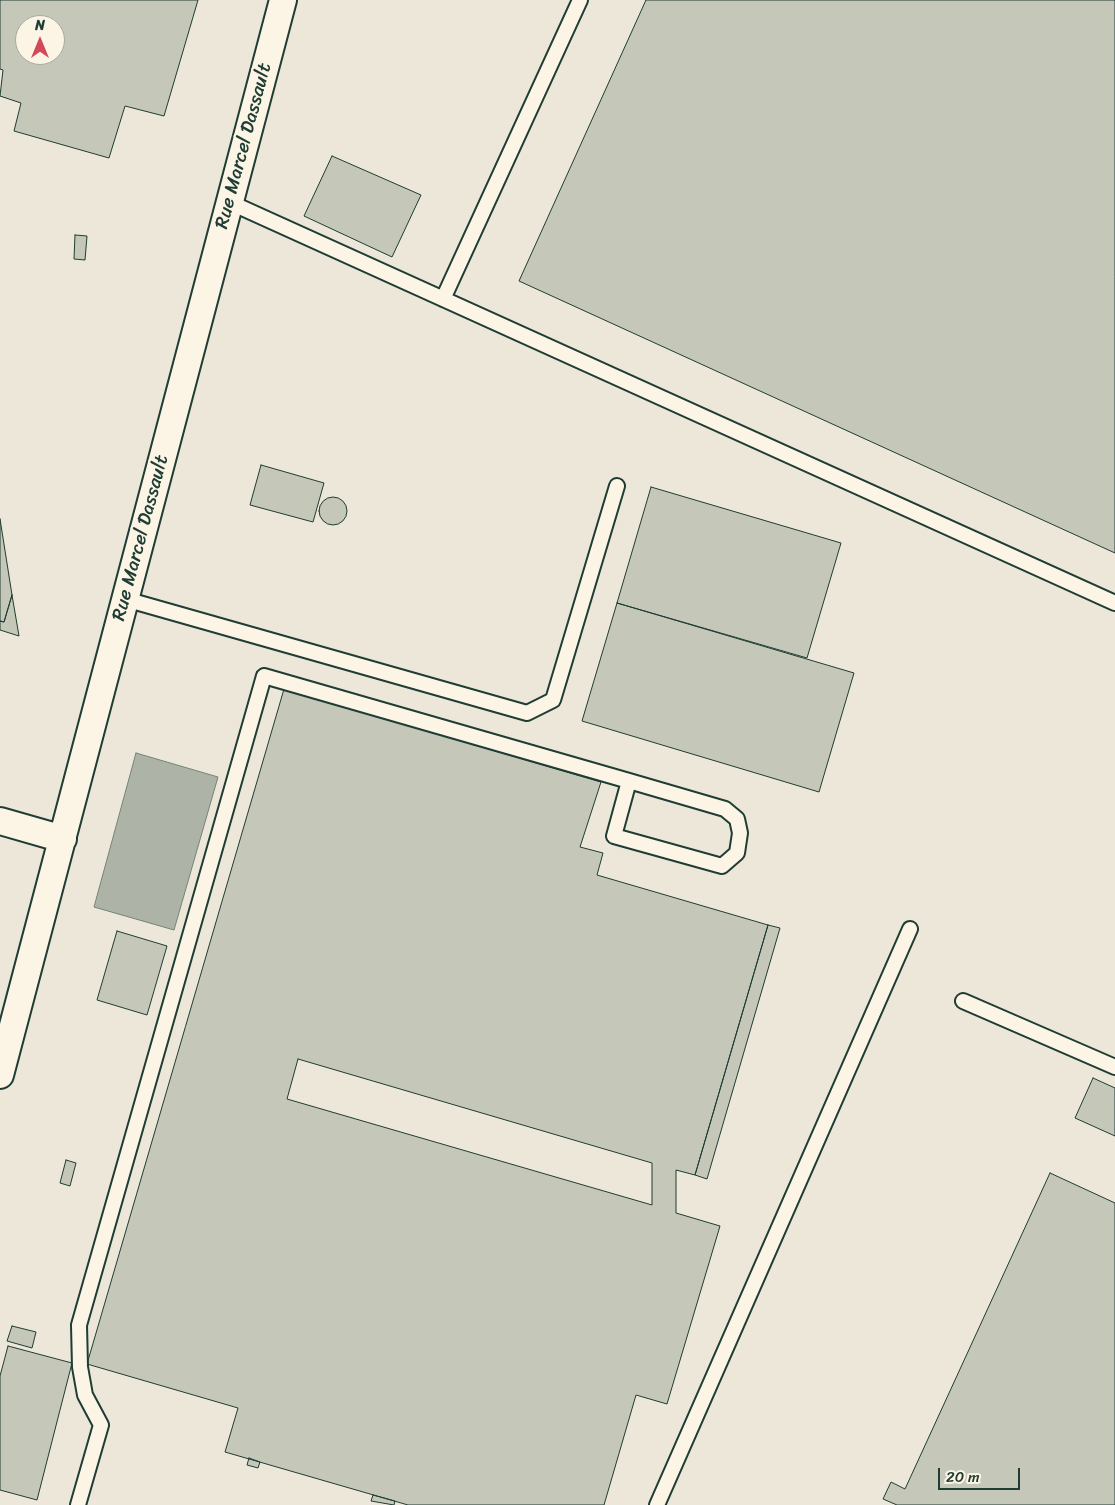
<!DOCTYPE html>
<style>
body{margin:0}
#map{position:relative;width:1115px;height:1505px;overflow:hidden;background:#fcf5e5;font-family:Sriracha,sans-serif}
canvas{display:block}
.north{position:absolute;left:15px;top:15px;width:50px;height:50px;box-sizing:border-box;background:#fcf5e5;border:1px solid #a4ab9e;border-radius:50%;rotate:0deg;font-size:14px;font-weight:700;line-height:20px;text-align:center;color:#1f3d34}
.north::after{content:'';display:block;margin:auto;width:18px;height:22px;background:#d1495b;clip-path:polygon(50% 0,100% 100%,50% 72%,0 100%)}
.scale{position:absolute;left:938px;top:1468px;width:82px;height:22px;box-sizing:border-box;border:2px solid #1f3d34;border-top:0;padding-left:6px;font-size:15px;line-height:18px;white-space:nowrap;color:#1f3d34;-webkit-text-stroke:4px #fcf5e5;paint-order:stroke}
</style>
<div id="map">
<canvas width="1115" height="1505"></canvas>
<div class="north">N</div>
<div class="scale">20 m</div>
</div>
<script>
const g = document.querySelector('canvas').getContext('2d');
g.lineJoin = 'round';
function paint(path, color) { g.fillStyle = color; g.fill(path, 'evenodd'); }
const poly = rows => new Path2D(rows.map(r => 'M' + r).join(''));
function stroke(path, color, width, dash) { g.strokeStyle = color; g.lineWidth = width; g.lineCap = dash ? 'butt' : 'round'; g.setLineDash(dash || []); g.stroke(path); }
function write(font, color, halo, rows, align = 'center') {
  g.font = font + ' Sriracha,sans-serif'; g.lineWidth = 4.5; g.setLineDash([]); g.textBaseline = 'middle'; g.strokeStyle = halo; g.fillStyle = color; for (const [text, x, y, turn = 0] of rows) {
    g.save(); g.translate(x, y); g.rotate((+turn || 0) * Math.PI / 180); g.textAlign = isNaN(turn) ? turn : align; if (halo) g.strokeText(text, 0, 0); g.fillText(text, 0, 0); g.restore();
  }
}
paint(poly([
 [0,0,1115,0,1115,1505,0,1505],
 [25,25,55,25,55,55,25,55]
]), '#ece7d8');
const water = poly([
 [136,753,218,777,174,930,94,907,136,753]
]);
paint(water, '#aeb3a7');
stroke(water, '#758479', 1);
const building = poly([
 [0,0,198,0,164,116,125,106,109,158,14,131,21,103,0,96,3,70,0,69,0,0],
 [25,25,55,25,55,55,25,55,25,25],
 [646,0,1115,0,1115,553,519,281,646,0],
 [332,156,421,195,392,257,304,216,332,156],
 [75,235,87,236,85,260,74,259,75,235],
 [261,465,324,483,313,522,250,505,261,465],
 [651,487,841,543,807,658,617,603,651,487],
 '319 511a14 14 0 1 1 28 0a14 14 0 1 1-28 0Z',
 [0,519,12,595,4,622,0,621,0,519],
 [12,595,19,636,0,630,0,621,4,622,12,595],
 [617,603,854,673,819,792,582,721,617,603],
 [284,689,601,782,580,847,603,853,597,875,768,925,695,1175,676,1170,676,1213,720,1226,667,1404,636,1395,604,1505,408,1505,225,1452,238,1408,87,1364,284,689],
 [298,1059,652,1163,652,1205,287,1099,298,1059],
 [768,925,780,928,707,1179,695,1175,768,925],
 [117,931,167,946,147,1015,97,1000,117,931],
 [1093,1078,1115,1088,1115,1136,1075,1118,1093,1078],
 [66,1160,76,1163,70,1186,60,1183,66,1160],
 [1050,1173,1115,1203,1115,1505,897,1505,883,1499,891,1482,905,1489,1050,1173],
 [12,1326,36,1332,32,1348,7,1341,12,1326],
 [8,1346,72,1363,37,1500,0,1490,0,1376,8,1346],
 [249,1458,260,1462,258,1468,247,1465,249,1458],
 [373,1495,395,1501,394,1505,371,1501,373,1495]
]);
paint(building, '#c5c7b9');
stroke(building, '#1f3d34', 1);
const service = poly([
 [229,202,1115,603],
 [443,299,580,0],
 [125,599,527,713,553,700,617,486],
 [963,1001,1115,1067],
 [78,1505,101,1425,85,1395,80,1367,79,1325,264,676,629,781,725,809,737,819,740,833,737,853,722,866,614,836,629,781],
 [657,1505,910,929]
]);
const minor = poly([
 [0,821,63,839],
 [0,1075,283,0]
]);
stroke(service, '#1f3d34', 18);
stroke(minor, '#1f3d34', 30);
stroke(service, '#fcf5e5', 14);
stroke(minor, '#fcf5e5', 26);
write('19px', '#1f3d34', '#fcf5e5', [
 ["Rue Marcel Dassault",244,146,-75],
 ["Rue Marcel Dassault",141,538,-75]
]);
</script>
